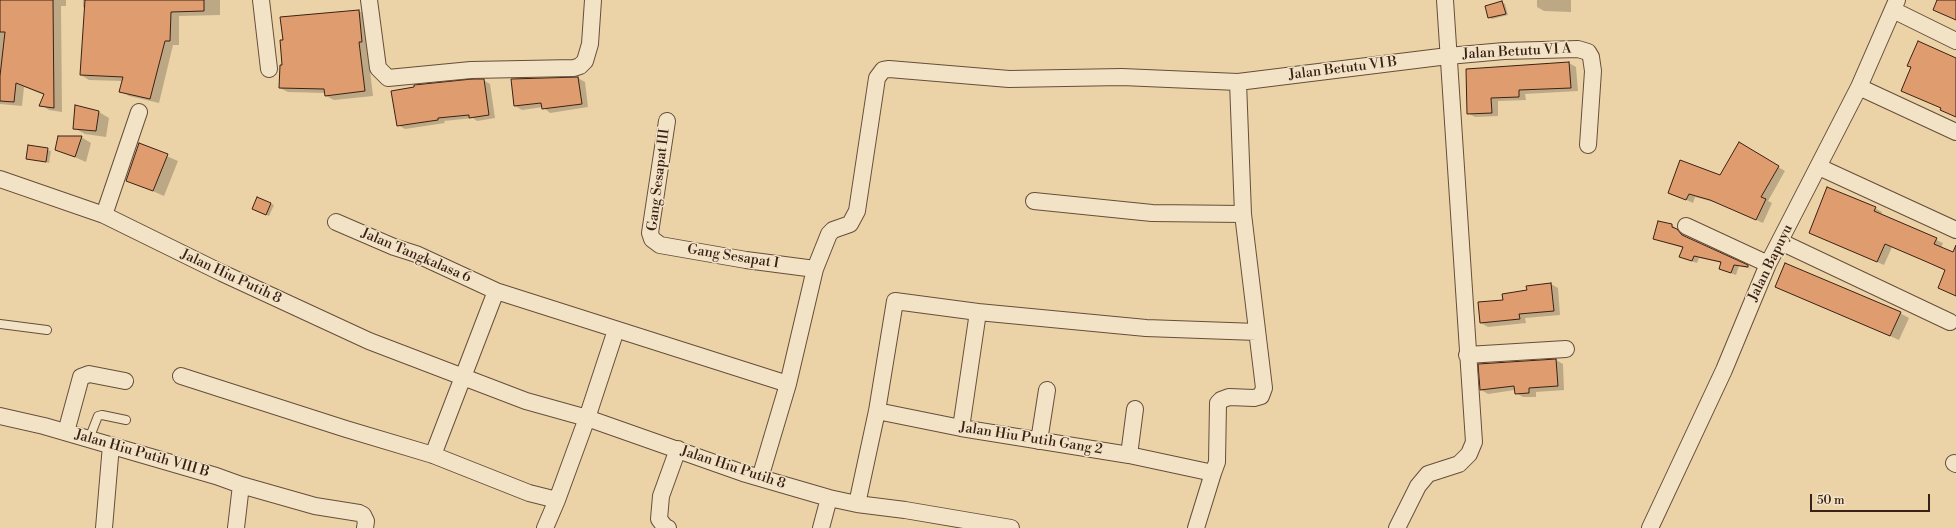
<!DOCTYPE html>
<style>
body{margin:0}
#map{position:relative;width:1956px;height:528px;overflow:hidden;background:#ebd3a7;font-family:"Libre Bodoni",serif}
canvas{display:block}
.scale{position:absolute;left:1810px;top:494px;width:120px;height:18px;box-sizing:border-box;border:2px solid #3a2116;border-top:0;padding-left:5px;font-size:12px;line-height:14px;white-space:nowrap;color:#3a2116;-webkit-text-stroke:3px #f2e2c6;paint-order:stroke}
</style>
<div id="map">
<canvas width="1956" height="528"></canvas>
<div class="scale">50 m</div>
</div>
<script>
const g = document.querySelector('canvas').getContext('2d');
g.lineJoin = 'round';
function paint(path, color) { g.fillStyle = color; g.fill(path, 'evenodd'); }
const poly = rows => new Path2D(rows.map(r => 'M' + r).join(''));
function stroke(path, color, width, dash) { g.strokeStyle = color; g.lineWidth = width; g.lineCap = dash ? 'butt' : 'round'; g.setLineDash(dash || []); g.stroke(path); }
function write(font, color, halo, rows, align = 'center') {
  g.font = font + ' "Libre Bodoni",serif'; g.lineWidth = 3; g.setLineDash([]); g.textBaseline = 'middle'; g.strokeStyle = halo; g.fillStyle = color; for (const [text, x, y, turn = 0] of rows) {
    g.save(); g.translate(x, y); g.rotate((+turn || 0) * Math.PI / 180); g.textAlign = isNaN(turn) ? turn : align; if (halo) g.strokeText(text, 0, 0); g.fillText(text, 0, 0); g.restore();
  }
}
paint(poly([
 [0,0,66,0,66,6,61,6,62,112,49,110,41,105,44,95,24,87,22,106,0,104],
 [83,0,220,0,220,15,179,16,179,45,173,45,159,103,129,96,120,91,123,81,89,80,81,75,85,8,83,7],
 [1537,0,1571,0,1571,12,1544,11,1537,7],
 [1502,2,1505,4,1508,15,1492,19,1489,17],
 [359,11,367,15,369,46,367,46,373,96,334,100,326,96,326,93,288,92,280,88],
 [1569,63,1576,67,1578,91,1525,94,1526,100,1498,101,1498,116,1475,117,1468,113,1467,70],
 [578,78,585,82,588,107,550,113,543,107,522,110,515,106,512,80],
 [483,80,490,84,495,118,477,121,473,118,444,121,445,123,405,129,398,125],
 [75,106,99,112,109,118,106,137,85,134,74,128],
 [81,137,91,143,86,162,56,149],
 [139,144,178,161,164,196,127,180],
 [1739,144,1785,171,1768,201,1772,203,1763,223,1718,203,1695,197,1693,203,1669,192,1720,176],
 [29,146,51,151,49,163,27,158],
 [1828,188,1875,208,1882,212,1881,215,1943,243,1941,248,1956,254,1956,296,1946,270,1892,247,1884,265,1810,233],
 [258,198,274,205,269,216,256,210],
 [1659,222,1672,225,1686,237,1752,269,1739,266,1736,275,1720,269,1722,263,1699,258,1697,263,1685,259,1681,256,1683,248,1654,239],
 [1551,284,1558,288,1560,315,1525,318,1526,323,1488,327,1481,323,1479,303,1504,301,1528,290],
 [1776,286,1900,313,1909,318,1899,340],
 [1556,360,1563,364,1564,390,1536,392,1536,397,1523,397,1516,393,1515,390,1488,394,1481,390]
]), '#0003');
const building = poly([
 [0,0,53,0,54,108,39,106,44,94,16,83,14,102,0,101,0,76,5,32,0,32,0,0],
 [85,0,204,0,204,11,171,12,170,41,165,41,150,99,119,92,123,77,80,75,85,0],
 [1937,0,1956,0,1956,20,1933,10,1937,0],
 [1502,1,1506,14,1488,18,1485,6,1502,1],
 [359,10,362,42,359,42,365,91,325,96,324,89,279,88,280,65,282,65,280,40,283,40,280,17,359,10],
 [1918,41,1956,58,1956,117,1940,110,1941,108,1901,91,1911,67,1907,66,1918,41],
 [1569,62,1571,88,1519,90,1519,97,1491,98,1492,113,1467,114,1466,69,1569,62],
 [578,77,582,104,542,109,541,103,514,106,511,79,578,77],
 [472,79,484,79,489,115,469,118,469,115,438,118,438,120,397,126,391,91,414,87,414,85,472,79],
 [75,105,99,111,96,131,73,129,75,105],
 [58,136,82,136,75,157,55,150,58,136],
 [1739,142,1779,166,1761,197,1766,199,1756,220,1710,200,1689,194,1686,200,1668,193,1680,160,1720,175,1739,142],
 [139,143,168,154,153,191,126,181,139,143],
 [28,145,48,148,46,162,26,159,28,145],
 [1827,187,1876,207,1874,211,1937,238,1934,244,1953,252,1956,245,1956,296,1938,288,1945,270,1927,262,1885,244,1877,262,1809,233,1827,187],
 [257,197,271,203,266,215,252,209,257,197],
 [1658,221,1672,224,1672,227,1677,229,1682,235,1748,265,1748,267,1734,265,1731,273,1719,269,1721,262,1694,256,1692,261,1679,257,1683,247,1653,239,1658,221],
 [1785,263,1901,312,1890,336,1775,287,1785,263],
 [1551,283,1554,311,1519,314,1520,319,1480,323,1478,302,1503,300,1502,294,1527,290,1526,286,1551,283],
 [1556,359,1558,386,1529,388,1529,393,1515,394,1514,386,1480,390,1478,364,1556,359]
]);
paint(building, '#df9c6e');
stroke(building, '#3a2116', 1);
const lane = poly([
 [0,324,47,330],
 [89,439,98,416,102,415,126,420]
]);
const street = poly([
 [261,0,269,69],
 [369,0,378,68,388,78,471,70,574,68,580,66,585,61,590,44,593,0],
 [1893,10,1956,41],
 [1859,87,1956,132],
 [667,121,650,233,652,239,660,245,746,260,815,269],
 [1819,167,1956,230],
 [0,179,104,215,222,273,369,341,526,401,587,418,743,473,829,498,857,504,905,510,1011,528],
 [1034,201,1152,213,1243,214],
 [104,215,139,112],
 [336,222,394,247,416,254,496,291,788,384],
 [1686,226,1768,264],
 [1781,242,1950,322],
 [1467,355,1566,349],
 [181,376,346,429,433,455,529,493,557,500,587,418,616,330],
 [877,411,961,428,1129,455,1213,473,1217,462,1218,403,1221,400,1229,397,1254,398,1261,396,1264,388,1243,214,1238,82],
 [0,416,44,426,216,476,241,485,236,528],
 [961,428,978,312],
 [66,432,81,377,89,374,125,381],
 [1039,441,1047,390],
 [433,455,496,291],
 [1129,455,1135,409],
 [1954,463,1956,464],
 [760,478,788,384,815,269,829,234,833,230,850,224,857,211,877,78,883,70,889,69,1009,79,1122,77,1238,82,1448,56,1504,51,1578,49,1588,52,1591,57,1593,71,1588,145],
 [241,485,315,506,359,513,363,515,366,521,365,528],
 [857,504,877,411,895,301,978,312,1146,328,1257,332],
 [104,528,111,445],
 [545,528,557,500],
 [668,528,665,527,659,519,661,496,678,449],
 [821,528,829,498],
 [1196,528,1213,473],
 [1397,528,1418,486,1428,474,1459,464,1469,454,1474,442,1445,0],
 [1650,528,1724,370,1768,264,1859,87,1897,0]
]);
stroke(lane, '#664e3a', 10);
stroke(street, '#664e3a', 18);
stroke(lane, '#f2e2c6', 8);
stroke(street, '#f2e2c6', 16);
write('14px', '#3a2116', '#f2e2c6', [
 ["Jalan Betutu VI A",1517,52,-3],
 ["Jalan Betutu VI B",1343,69,-7],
 ["Gang Sesapat III",659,180,-83],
 ["Jalan Tangkalasa 6",416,256,23],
 ["Gang Sesapat I",733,257,9],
 ["Jalan Bapuyu",1771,263,-64],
 ["Jalan Hiu Putih 8",231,277,25],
 ["Jalan Hiu Putih Gang 2",1031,439,9],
 ["Jalan Hiu Putih VIII B",142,454,16],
 ["Jalan Hiu Putih 8",733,468,18]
]);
</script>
